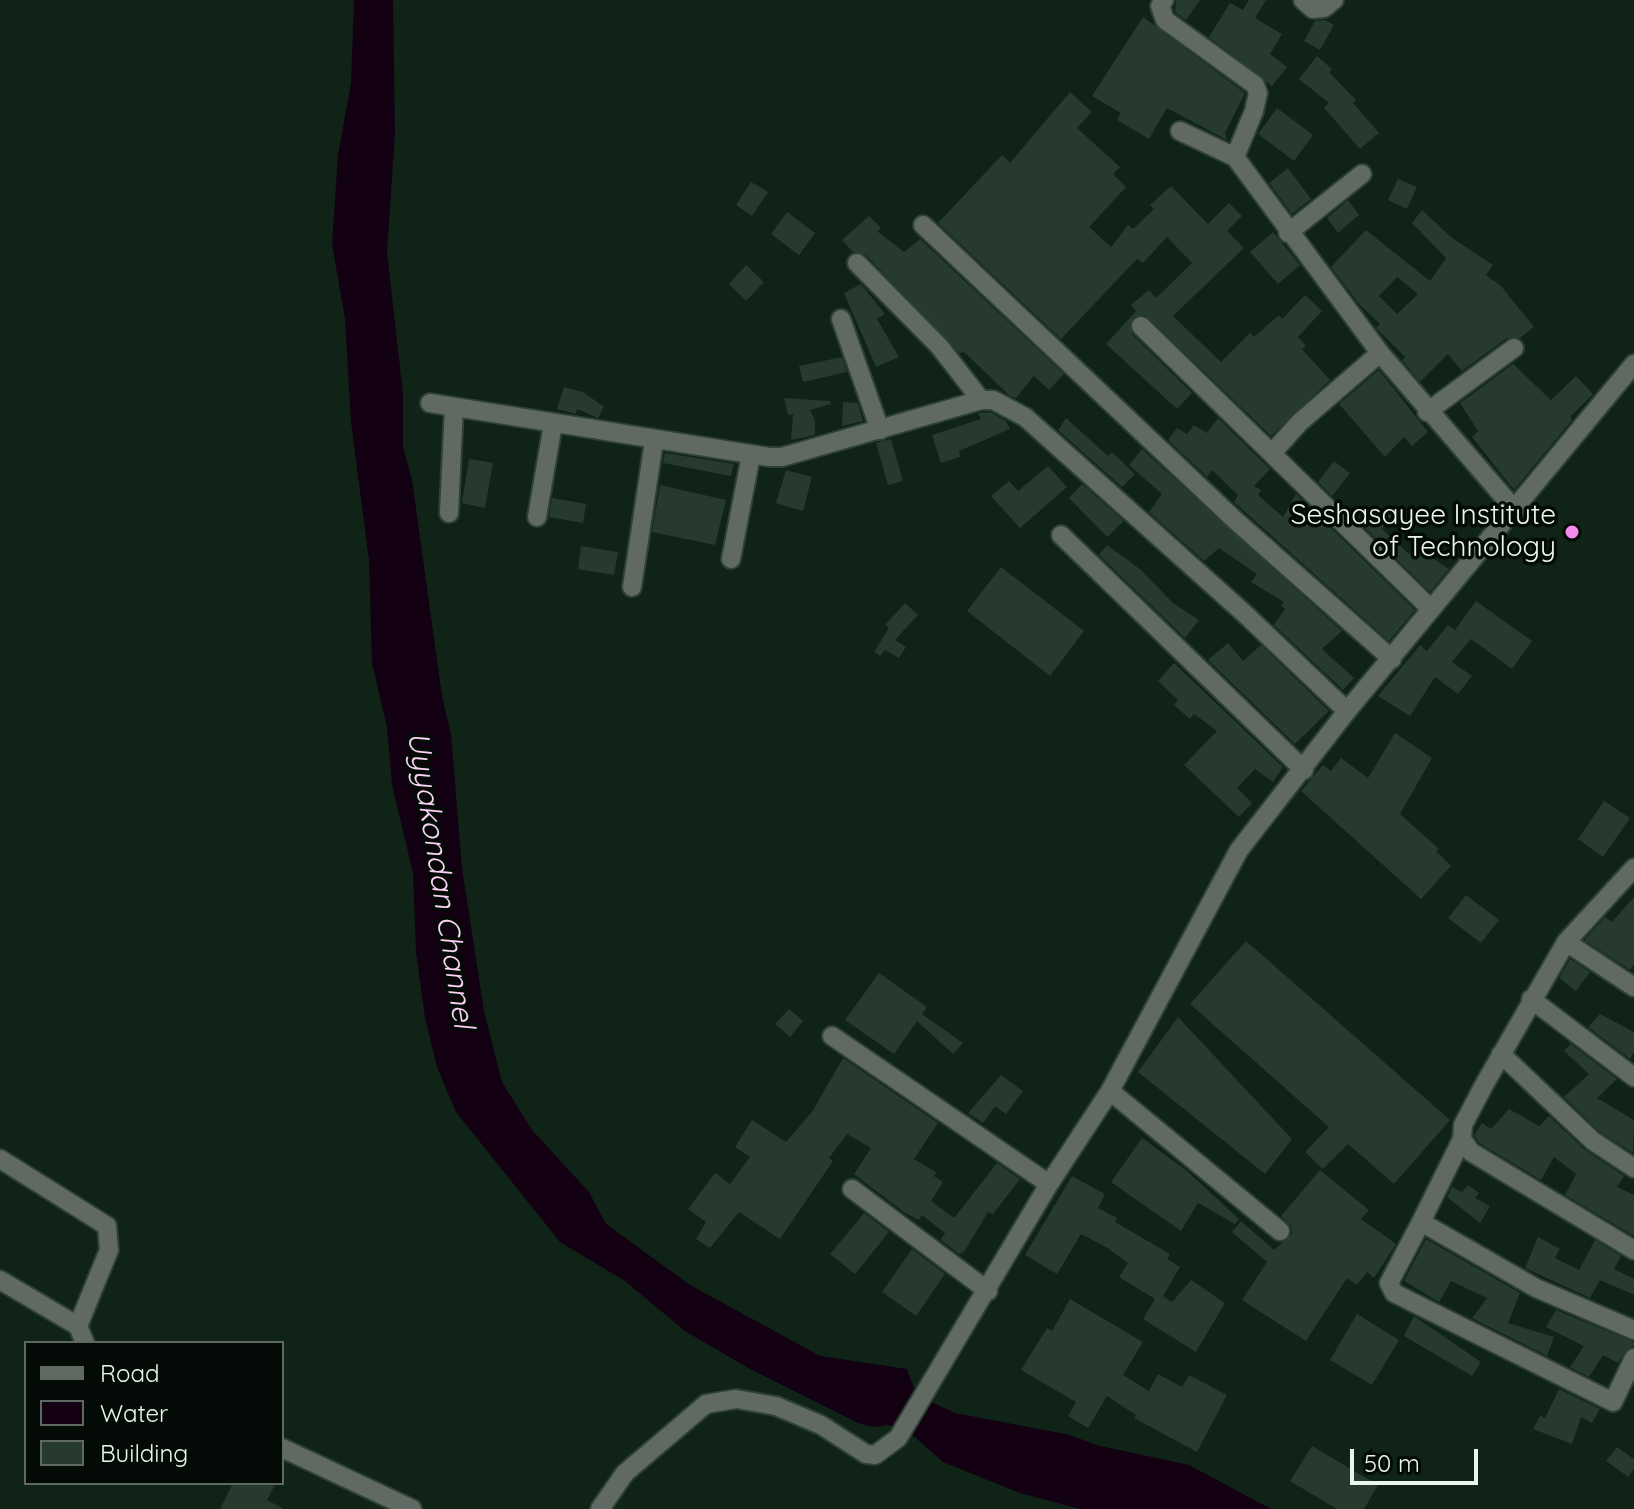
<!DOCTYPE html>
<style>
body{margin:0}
#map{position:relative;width:1634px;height:1509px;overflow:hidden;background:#0f2317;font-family:Quicksand,sans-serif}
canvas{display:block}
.legend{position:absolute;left:24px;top:1341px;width:260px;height:144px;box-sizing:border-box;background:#040a06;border:2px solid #606862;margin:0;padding:10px 14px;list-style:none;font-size:24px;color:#eaf6ed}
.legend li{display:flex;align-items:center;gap:16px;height:40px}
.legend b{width:40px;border:2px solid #606862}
.scale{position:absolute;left:1350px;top:1449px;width:128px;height:36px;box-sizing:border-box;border:4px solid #eaf6ed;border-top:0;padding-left:10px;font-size:24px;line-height:28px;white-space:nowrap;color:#eaf6ed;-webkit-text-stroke:6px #040a06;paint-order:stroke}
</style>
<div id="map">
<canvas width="1634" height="1509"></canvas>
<ul class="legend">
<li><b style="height:10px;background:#606962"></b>Road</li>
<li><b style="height:22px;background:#130012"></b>Water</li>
<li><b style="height:22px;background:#263a2d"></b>Building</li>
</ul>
<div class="scale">50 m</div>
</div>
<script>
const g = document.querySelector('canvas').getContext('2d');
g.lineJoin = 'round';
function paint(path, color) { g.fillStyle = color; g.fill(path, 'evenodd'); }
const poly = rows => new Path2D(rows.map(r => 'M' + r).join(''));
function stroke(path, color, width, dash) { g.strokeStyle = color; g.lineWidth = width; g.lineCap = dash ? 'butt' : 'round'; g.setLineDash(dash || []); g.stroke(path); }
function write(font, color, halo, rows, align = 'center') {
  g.font = font + ' Quicksand,sans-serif'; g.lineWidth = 7; g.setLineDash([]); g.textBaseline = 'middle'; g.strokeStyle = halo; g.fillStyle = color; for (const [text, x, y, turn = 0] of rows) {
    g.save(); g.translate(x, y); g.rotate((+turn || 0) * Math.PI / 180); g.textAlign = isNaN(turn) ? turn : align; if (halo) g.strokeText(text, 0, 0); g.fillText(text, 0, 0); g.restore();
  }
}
paint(poly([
 [354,0,393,0,395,133,387,252,403,394,403,447,412,480,442,696,451,734,462,868,484,1011,502,1082,532,1130,589,1192,606,1224,690,1285,820,1356,907,1369,913,1386,929,1401,955,1413,1070,1435,1096,1445,1189,1465,1271,1509,1080,1509,1020,1493,943,1462,909,1432,888,1425,873,1427,858,1423,750,1369,685,1331,625,1281,560,1242,456,1112,437,1067,425,1018,416,952,413,873,392,785,387,727,372,663,369,560,351,422,345,319,332,244,338,155,351,83]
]), '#130012');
paint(poly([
 [1176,0,1200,0,1186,20,1175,12],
 [1249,0,1266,0,1255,18,1282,34,1270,54,1287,67,1272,86,1209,37,1230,3,1243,10],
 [1143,17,1245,93,1225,133,1227,140,1167,108,1149,139,1117,120,1121,113,1092,96],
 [1325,20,1334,25,1320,50,1304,41,1315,21],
 [1317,56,1332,69,1329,72,1356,100,1353,103,1379,133,1360,149,1324,108,1329,103,1299,79],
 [1070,92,1092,112,1077,128,1120,167,1113,174,1126,187,1089,227,1111,247,1128,225,1133,229,1154,209,1150,205,1171,186,1208,224,1229,203,1242,216,1227,231,1244,248,1173,316,1221,362,1250,333,1254,337,1279,315,1282,319,1305,295,1322,311,1298,337,1306,346,1302,349,1330,380,1271,436,1145,315,1132,318,1132,334,1192,393,1177,409,1106,344,1136,311,1131,305,1149,290,1156,298,1192,263,1167,237,1143,263,1137,259,1061,339,938,223,1002,155,1010,163],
 [1277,108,1313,135,1294,161,1258,134],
 [1288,168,1311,199,1292,214,1269,183],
 [1398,179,1417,187,1407,209,1388,200],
 [751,182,768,192,752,216,736,205],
 [1348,200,1359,215,1338,233,1327,218],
 [1422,210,1452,238,1493,265,1486,275,1501,286,1534,327,1520,338,1507,338,1462,371,1448,354,1420,382,1402,360,1405,357,1376,328,1380,324,1359,304,1331,267,1366,230,1430,281,1446,258,1412,223],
 [1397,277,1418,294,1397,314,1379,296],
 [787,212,815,233,799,255,771,234],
 [869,216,881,228,877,231,904,252,920,239,1064,374,1049,390,1034,376,1016,398,1010,396,964,352,959,353,866,255,853,252,842,240],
 [1273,232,1300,265,1278,284,1250,252],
 [746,265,764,282,746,301,729,284],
 [861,284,885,314,877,319,899,357,876,367,844,293],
 [842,357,847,372,803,382,799,366],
 [1513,364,1551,400,1576,376,1593,394,1570,417,1572,420,1514,490,1472,437,1478,431,1460,403],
 [1379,370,1428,432,1412,446,1404,437,1385,457,1339,404],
 [564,387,583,392,604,407,598,418,577,409,576,414,557,409],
 [784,398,830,401,831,404,810,410,815,420,815,435,791,440,793,414,788,415],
 [843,402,858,403,863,421,842,426],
 [990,412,1006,421,1010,429,959,451,960,457,941,463,932,435,981,419,978,413],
 [1066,418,1108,456,1112,452,1135,474,1122,487,1058,430],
 [1218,418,1270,469,1254,486,1261,490,1258,495,1283,517,1296,494,1415,610,1389,641,1234,502,1238,495,1212,470,1207,477,1168,440,1177,428,1187,434,1194,425,1207,433],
 [891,439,903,481,888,485,876,443],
 [1142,449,1342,631,1322,649,1354,678,1343,690,1274,625,1285,609,1281,606,1284,602,1251,582,1257,574,1219,548,1204,561,1149,512,1162,494,1129,465],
 [665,453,734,464,731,476,663,463],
 [469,459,493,463,485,508,462,503],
 [1334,461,1350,473,1332,496,1318,482],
 [1048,466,1067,487,1020,528,991,496,1009,481,1018,491],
 [786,470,812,477,803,511,776,503],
 [1082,484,1124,521,1107,537,1069,498],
 [660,485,726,500,715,545,652,532],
 [552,498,586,504,583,523,549,517],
 [1379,505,1392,515,1382,529,1409,554,1414,546,1449,569,1430,592,1363,526],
 [1107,545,1141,570,1173,603,1199,620,1185,638,1099,555],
 [581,546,618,552,614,575,578,569],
 [1001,567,1084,631,1050,676,967,611],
 [1476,601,1532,641,1512,669,1471,639,1452,662,1472,676,1458,694,1435,677,1410,716,1378,696,1420,645,1427,651,1448,625,1455,630],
 [905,603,918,615,895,640,906,647,899,658,885,650,880,656,874,652,889,628,885,625],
 [1228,643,1243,661,1261,645,1329,711,1295,744,1208,660],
 [1174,663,1283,767,1273,782,1255,769,1237,788,1252,803,1239,817,1184,765,1217,731,1194,714,1190,719,1174,705,1178,700,1158,681],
 [1395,733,1432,758,1400,814,1439,849,1436,851,1451,866,1421,899,1301,791,1323,765,1331,771,1341,758,1368,778],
 [1604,801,1630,818,1603,857,1578,839],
 [1466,895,1499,920,1481,943,1448,918],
 [1634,897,1634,964,1630,970,1584,940,1605,917,1612,922],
 [1246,941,1450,1120,1394,1184,1348,1144,1323,1169,1305,1152,1329,1127,1190,1004],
 [1570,959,1590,972,1576,991,1559,978],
 [879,973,927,1007,922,1014,963,1043,953,1054,917,1021,894,1054,845,1020],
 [789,1009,803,1021,790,1037,775,1024],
 [1600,1014,1634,1032,1634,1052,1630,1059,1588,1027],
 [1178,1017,1292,1139,1265,1174,1138,1072],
 [1571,1044,1617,1079,1597,1098,1634,1120,1633,1153,1600,1132,1564,1097,1589,1074,1564,1051],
 [843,1058,938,1123,914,1159,936,1172,934,1176,943,1182,931,1201,954,1218,997,1163,1020,1179,993,1214,988,1212,964,1252,959,1254,941,1240,945,1233,922,1215,919,1220,905,1213,854,1174,871,1148,847,1134,829,1158,833,1161,780,1239,739,1212,710,1248,696,1239,706,1222,688,1209,715,1173,730,1184,750,1157,735,1147,752,1120,786,1142,812,1112],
 [1001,1075,1023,1091,1006,1114,995,1106,983,1123,968,1113],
 [1509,1109,1539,1126,1549,1116,1585,1150,1624,1176,1617,1187,1634,1195,1634,1236,1565,1195,1576,1174,1554,1157,1541,1180,1479,1143,1474,1135,1482,1123,1491,1129],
 [1142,1138,1186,1170,1239,1219,1235,1224,1198,1203,1181,1231,1111,1182],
 [1320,1170,1369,1210,1361,1219,1396,1244,1374,1278,1367,1272,1357,1285,1347,1278,1306,1341,1242,1300,1267,1262,1232,1232,1241,1221,1274,1250,1292,1234,1291,1226,1281,1216],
 [1072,1176,1105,1194,1098,1208,1117,1218,1115,1222,1170,1254,1167,1259,1180,1267,1163,1296,1172,1302,1191,1280,1225,1303,1196,1352,1143,1319,1155,1299,1119,1277,1128,1263,1106,1247,1081,1234,1057,1274,1025,1255],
 [1468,1185,1479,1193,1475,1198,1490,1206,1480,1223,1447,1197,1452,1187,1462,1192],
 [864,1213,889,1232,855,1274,830,1254],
 [1538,1237,1560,1249,1555,1258,1579,1270,1595,1240,1621,1256,1614,1269,1634,1279,1634,1295,1600,1280,1590,1298,1525,1268],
 [1426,1239,1520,1293,1508,1323,1554,1337,1547,1356,1472,1318,1487,1298,1451,1281,1439,1302,1404,1281],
 [912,1249,945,1274,916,1316,882,1292],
 [1070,1299,1143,1342,1123,1375,1149,1391,1158,1374,1182,1387,1189,1375,1227,1395,1197,1452,1134,1418,1136,1415,1107,1396,1088,1428,1068,1416,1076,1402,1021,1370,1047,1328,1052,1331],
 [1556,1310,1634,1342,1634,1346,1627,1349,1618,1363,1603,1355,1589,1377,1570,1367,1584,1346,1546,1327],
 [1357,1314,1399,1340,1372,1385,1330,1360],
 [1414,1316,1481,1362,1472,1376,1404,1336],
 [1559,1389,1600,1409,1592,1423,1581,1417,1572,1444,1533,1429,1540,1416,1545,1418],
 [1312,1446,1378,1485,1364,1509,1337,1509,1290,1481],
 [1617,1447,1634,1459,1634,1469,1628,1477,1606,1461],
 [233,1483,276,1483,267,1500,284,1509,220,1509]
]), '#263a2d');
const minor = poly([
 [1164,0,1160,6,1165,20,1255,85,1258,93,1254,111,1235,157,1380,353,1515,510],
 [1303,0,1313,9,1324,8,1334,0],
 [1180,131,1235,157],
 [923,225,1236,521,1392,659],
 [1288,233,1362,174],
 [857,263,939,346,981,400],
 [841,319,880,430],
 [1141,326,1431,609],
 [430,403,769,457,782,457,981,400,993,400,1025,417,1245,614,1347,711],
 [1427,412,1514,348],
 [1272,453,1300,422,1380,353],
 [449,513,454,407],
 [537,517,553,424],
 [1061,535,1304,770],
 [731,559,751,455],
 [632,587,654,441],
 [1634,868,1566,942,1484,1085,1463,1125,1462,1139,1471,1152,1634,1250],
 [1566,942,1634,987],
 [1531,999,1634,1077],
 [832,1036,1049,1184],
 [1501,1054,1593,1141,1634,1168],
 [1110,1091,1280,1231],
 [0,1159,107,1226,109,1250,78,1326],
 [852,1189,988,1291],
 [1421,1222,1462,1139],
 [0,1280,78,1326,85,1343],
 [1634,1330,1536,1288,1421,1222,1389,1283,1394,1293,1613,1402,1634,1358],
 [282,1448,412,1509],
 [600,1509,625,1473,706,1404,736,1399,776,1406,821,1425,866,1454,875,1455,898,1438,1049,1184,1110,1091,1239,850,1347,711,1634,364]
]);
stroke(minor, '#2e4135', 22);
stroke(minor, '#606962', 18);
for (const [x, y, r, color] of [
 [1572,532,8,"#f788ec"]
]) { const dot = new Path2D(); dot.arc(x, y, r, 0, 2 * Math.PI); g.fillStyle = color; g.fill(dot); stroke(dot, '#040a06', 3); }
write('28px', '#eaf6ed', '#040a06', [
 ["Seshasayee Institute",1556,516],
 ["of Technology",1556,548]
], 'right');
write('italic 30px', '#fcd1f6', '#040a06', [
 ["Uyyakondan Channel",440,880,81]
]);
</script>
